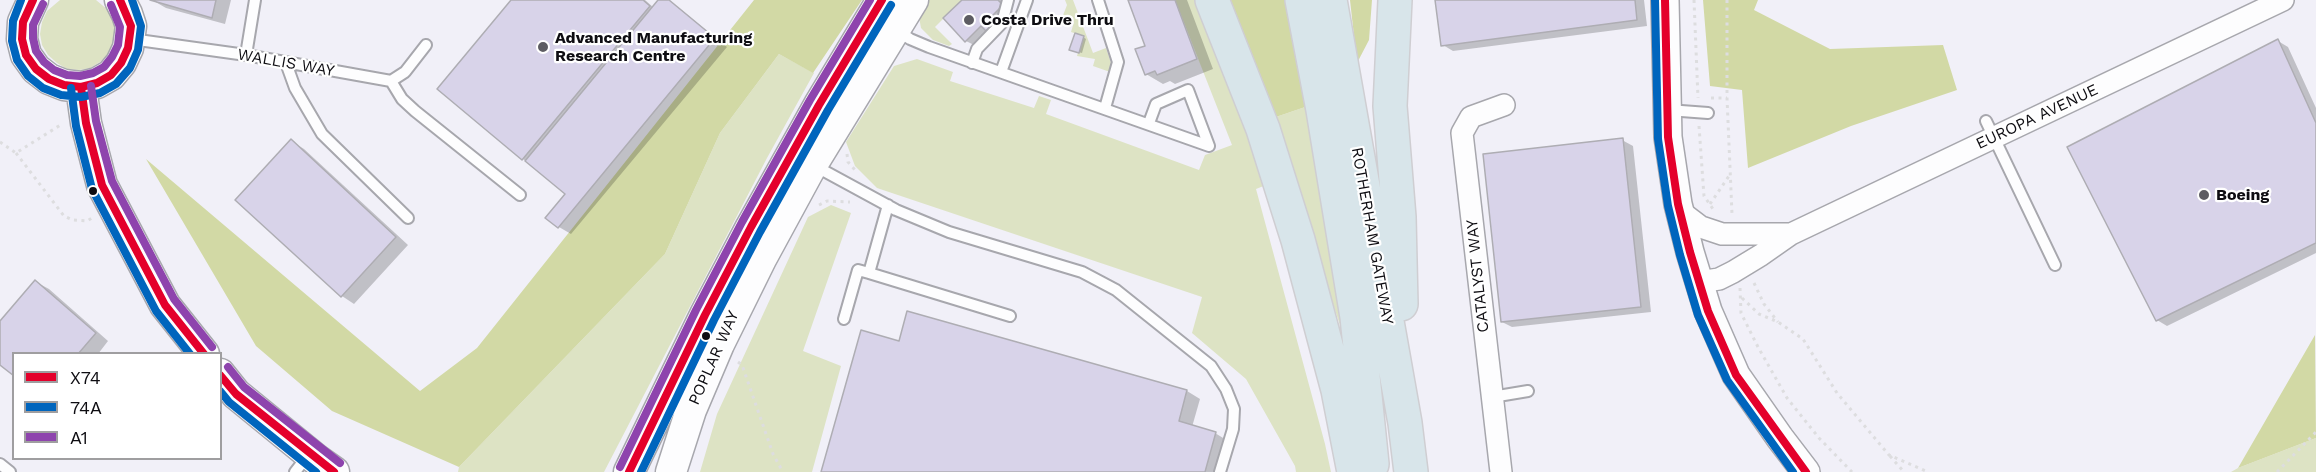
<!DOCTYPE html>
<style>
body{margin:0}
#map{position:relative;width:2316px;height:472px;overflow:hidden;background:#f1f0f8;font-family:"Work Sans",sans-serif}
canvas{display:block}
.legend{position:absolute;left:12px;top:352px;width:210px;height:108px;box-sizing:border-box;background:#fff;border:2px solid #9f9ea0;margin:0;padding:8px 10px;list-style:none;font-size:18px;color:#0e0d12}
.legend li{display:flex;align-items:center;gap:12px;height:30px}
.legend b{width:30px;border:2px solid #9f9ea0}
</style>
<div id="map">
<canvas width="2316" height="472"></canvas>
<ul class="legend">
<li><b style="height:8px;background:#e4002b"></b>X74</li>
<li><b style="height:8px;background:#0065bd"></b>74A</li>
<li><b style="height:8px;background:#8e44ad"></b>A1</li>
</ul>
</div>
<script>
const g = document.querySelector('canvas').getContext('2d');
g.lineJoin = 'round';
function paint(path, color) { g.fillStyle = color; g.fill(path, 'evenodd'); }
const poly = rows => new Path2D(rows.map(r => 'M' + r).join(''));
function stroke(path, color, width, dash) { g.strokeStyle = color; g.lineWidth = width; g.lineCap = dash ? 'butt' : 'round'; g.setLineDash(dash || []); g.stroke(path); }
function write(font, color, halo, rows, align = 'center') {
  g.font = font + ' "Work Sans",sans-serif'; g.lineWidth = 4.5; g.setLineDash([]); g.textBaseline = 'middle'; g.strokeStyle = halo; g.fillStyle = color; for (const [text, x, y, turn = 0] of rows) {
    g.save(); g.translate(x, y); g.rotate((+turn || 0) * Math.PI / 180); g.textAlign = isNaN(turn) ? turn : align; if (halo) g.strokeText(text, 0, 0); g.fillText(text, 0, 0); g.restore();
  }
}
paint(poly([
 [60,0,96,0,108,10,113,20,115,32,114,43,109,54,100,62,90,68,79,70,67,69,57,63,48,55,42,45,40,34,42,22,47,11],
 [928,0,962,0,935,27,952,44,949,46,933,40,921,28,919,17],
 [1065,0,1073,0,1093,53,1106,48,1111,63,1110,72,1093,66,1095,59,1077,56,1083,36,1071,32,1074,22,1062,18,1067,5],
 [1175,0,1198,0,1271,183,1256,189,1325,444,1331,472,1296,472,1295,466,1246,379,1192,333,1202,297,877,188,855,166,846,142,894,66,917,59,953,72,950,81,1034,108,1039,96,1051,100,1046,114,1199,170,1205,155,1232,145],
 [779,54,814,73,767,158,604,472,458,472,459,467,665,254,720,133],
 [1311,105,1347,347,1273,118],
 [831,205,851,213,803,351,841,366,812,472,700,472,717,414,808,217],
 [2316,438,2316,472,2231,472,2238,468]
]), '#dde3c4');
paint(poly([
 [754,0,862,0,813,73,779,54,720,133,665,254,459,467,332,411,256,346,146,159,420,391,477,348],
 [1227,0,1290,0,1311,105,1273,118],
 [1350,0,1372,0,1369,40,1357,63],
 [1703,0,1758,0,1754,10,1830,49,1943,45,1957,90,1851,126,1748,168,1742,90,1710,86],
 [2315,335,2316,438,2238,468]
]), '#d2d9a5');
paint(poly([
 [152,0,231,0,225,24,166,8],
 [513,0,645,0,654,8,660,0,669,0,727,47,571,234,559,227,567,194,523,159],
 [964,0,1001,0,1013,12,976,46,966,41],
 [1130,0,1187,0,1213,69,1175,84,1170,81,1163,84,1146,74,1147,46],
 [1437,0,1644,0,1647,26,1453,51,1443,45],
 [1083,37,1086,39,1082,53,1074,51],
 [2278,41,2288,47,2316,108,2316,253,2167,326,2157,320],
 [1622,140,1633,146,1651,312,1512,327,1502,322],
 [291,141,304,149,408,245,354,304,342,296],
 [36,282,49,289,108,341,98,354,14,354,0,363,0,323],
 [908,313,1187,391,1200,399,1192,427,1215,433,1228,441,1219,472,823,472,900,342]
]), '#0003');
const building = poly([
 [150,0,216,0,212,18,150,0],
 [511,0,643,0,650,6,522,160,437,89,511,0],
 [658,0,669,0,715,38,558,228,545,218,565,194,525,161,658,0],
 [962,0,998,0,1003,5,991,17,995,22,986,31,981,26,965,42,943,18,962,0],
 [1128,0,1175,0,1197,59,1157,75,1155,71,1145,75,1135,49,1145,46,1128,0],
 [1435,0,1635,0,1637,20,1441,46,1435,0],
 [1075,33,1084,36,1079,53,1069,50,1075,33],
 [2278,39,2316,123,2316,243,2156,321,2067,147,2278,39],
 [1623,138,1641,307,1501,322,1483,154,1623,138],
 [291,139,396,237,341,297,235,200,291,139],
 [35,280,96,333,78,354,14,354,14,376,0,365,0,321,35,280],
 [907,311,1187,390,1179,421,1216,432,1205,472,821,472,861,330,899,341,907,311]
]);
paint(building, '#d8d3e9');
stroke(building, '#aeadb3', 1.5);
const service = poly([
 [1098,0,1118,62,1105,108],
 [898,31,910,39,929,47,1209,146],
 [131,39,246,55,391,81,405,72,426,45],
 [246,55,255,0],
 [286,63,295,88,322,134,408,218],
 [972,63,977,49,1002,23,1008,0],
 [1001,72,1027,0],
 [391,81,402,99,415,111,520,195],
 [1668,110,1708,113],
 [1986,121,2055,265],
 [1149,123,1156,104,1188,90,1209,146],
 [815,166,896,210,949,232,1082,272,1116,290,1211,366,1226,389,1234,409,1233,429,1220,472],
 [869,273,1010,316],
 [844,319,858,270,869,273,888,205],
 [1492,397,1528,391],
 [0,464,10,472],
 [295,472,309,454]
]);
const minor = poly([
 [1680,211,1701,227,1722,234,1791,234],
 [1699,282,1719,279,1733,272,1761,255,1791,234,2283,0],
 [1501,472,1462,133,1471,117,1504,105]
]);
const tertiary = poly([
 [1665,0,1668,137,1678,204,1690,252,1708,311,1736,375,1780,438,1806,472]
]);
const secondary = poly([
 [33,0,23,22,22,39,26,55,36,69,49,79,64,85,81,87,97,83,111,75,121,63,128,48,131,26,127,14,120,0],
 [81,87,86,123,102,185,165,305,204,354],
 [220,374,236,394,317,460,334,472],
 [629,472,705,315,751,227,819,105,882,0],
 [671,472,691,410,719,344,761,259,812,165,913,0]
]);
const trunk = poly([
 [1212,0,1263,129,1298,240,1338,390,1354,472],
 [1302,0,1323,110,1357,317,1372,464],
 [1330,0,1405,423,1411,472],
 [1395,0,1390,106,1399,217,1401,304]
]);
stroke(service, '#a7a7ad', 14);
stroke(minor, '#a7a7ad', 24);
stroke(tertiary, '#a7a7ad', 30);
stroke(secondary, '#a7a7ad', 33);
stroke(trunk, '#cfced2', 36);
stroke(poly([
 [1694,0,1698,98],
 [1727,0,1727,98,1732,214],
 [1711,98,1727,98],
 [1699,126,1704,196,1713,209],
 [0,142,16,153,62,124],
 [16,153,64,216,73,220,87,221,92,218],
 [847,154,848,162,856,171],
 [1710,204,1729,176],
 [819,205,827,201,850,202],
 [1754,283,1764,304,1778,322],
 [1740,288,1741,313,1758,347,1787,398,1819,438,1852,472],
 [1742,298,1759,314,1778,322,1803,339,1837,393,1889,455,1928,472],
 [738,362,742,365,773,454,783,472],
 [1890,456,1904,472],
 [2277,472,2316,432]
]), '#dddddf', 3, [3, 4.5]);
stroke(service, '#fdfdfe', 10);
stroke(minor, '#fdfdfe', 21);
stroke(tertiary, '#fdfdfe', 27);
stroke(secondary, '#fdfdfe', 30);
stroke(trunk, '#d8e5ea', 33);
stroke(poly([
 [33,0,23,22,22,39,26,55,36,69,49,79,64,85,81,87,97,83,111,75,121,63,128,48,131,26,120,0],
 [1665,0,1668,137,1678,204,1690,252,1708,311,1736,375,1806,472],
 [81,87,86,123,102,185,165,305,204,354],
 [220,375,236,394,334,472],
 [629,472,705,315,751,227,819,105,882,0]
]), '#e4002b', 8);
stroke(poly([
 [21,0,13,21,12,41,17,60,28,76,43,88,61,95,81,97,100,93,116,84,130,68,138,50,141,26,132,0],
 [1655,0,1658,139,1668,206,1680,255,1698,315,1727,380,1793,472],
 [71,88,76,126,92,189,156,311,190,354],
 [220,391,229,402,316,472],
 [641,472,714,320,760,232,828,110,891,5]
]), '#0065bd', 8);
stroke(poly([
 [43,4,33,25,33,38,36,51,44,62,54,70,67,75,80,76,93,73,104,67,112,57,118,45,120,27,111,5],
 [91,86,96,121,112,181,174,299,212,347],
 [228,367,244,387,340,463],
 [620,467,696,310,742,222,810,100,870,0]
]), '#8e44ad', 8);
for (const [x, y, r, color] of [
 [969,20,6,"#5d5c62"],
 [543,47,6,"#5d5c62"],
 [93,191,5,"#0e0d12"],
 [2204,195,6,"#5d5c62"],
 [706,336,5,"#0e0d12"]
]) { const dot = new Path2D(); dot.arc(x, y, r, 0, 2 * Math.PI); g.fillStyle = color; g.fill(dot); stroke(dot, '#fff', 2); }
write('bold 16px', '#0e0d12', '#fff', [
 ["Costa Drive Thru",981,20],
 ["Advanced Manufacturing",555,38],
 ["Research Centre",555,56],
 ["Boeing",2216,195]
], 'left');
write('16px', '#0e0d12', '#fff', [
 ["WALLIS WAY",286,63,10],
 ["EUROPA AVENUE",2037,117,-25],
 ["ROTHERHAM GATEWAY",1372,236,80],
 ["CATALYST WAY",1478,276,-96],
 ["POPLAR WAY",714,358,-66]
]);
</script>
